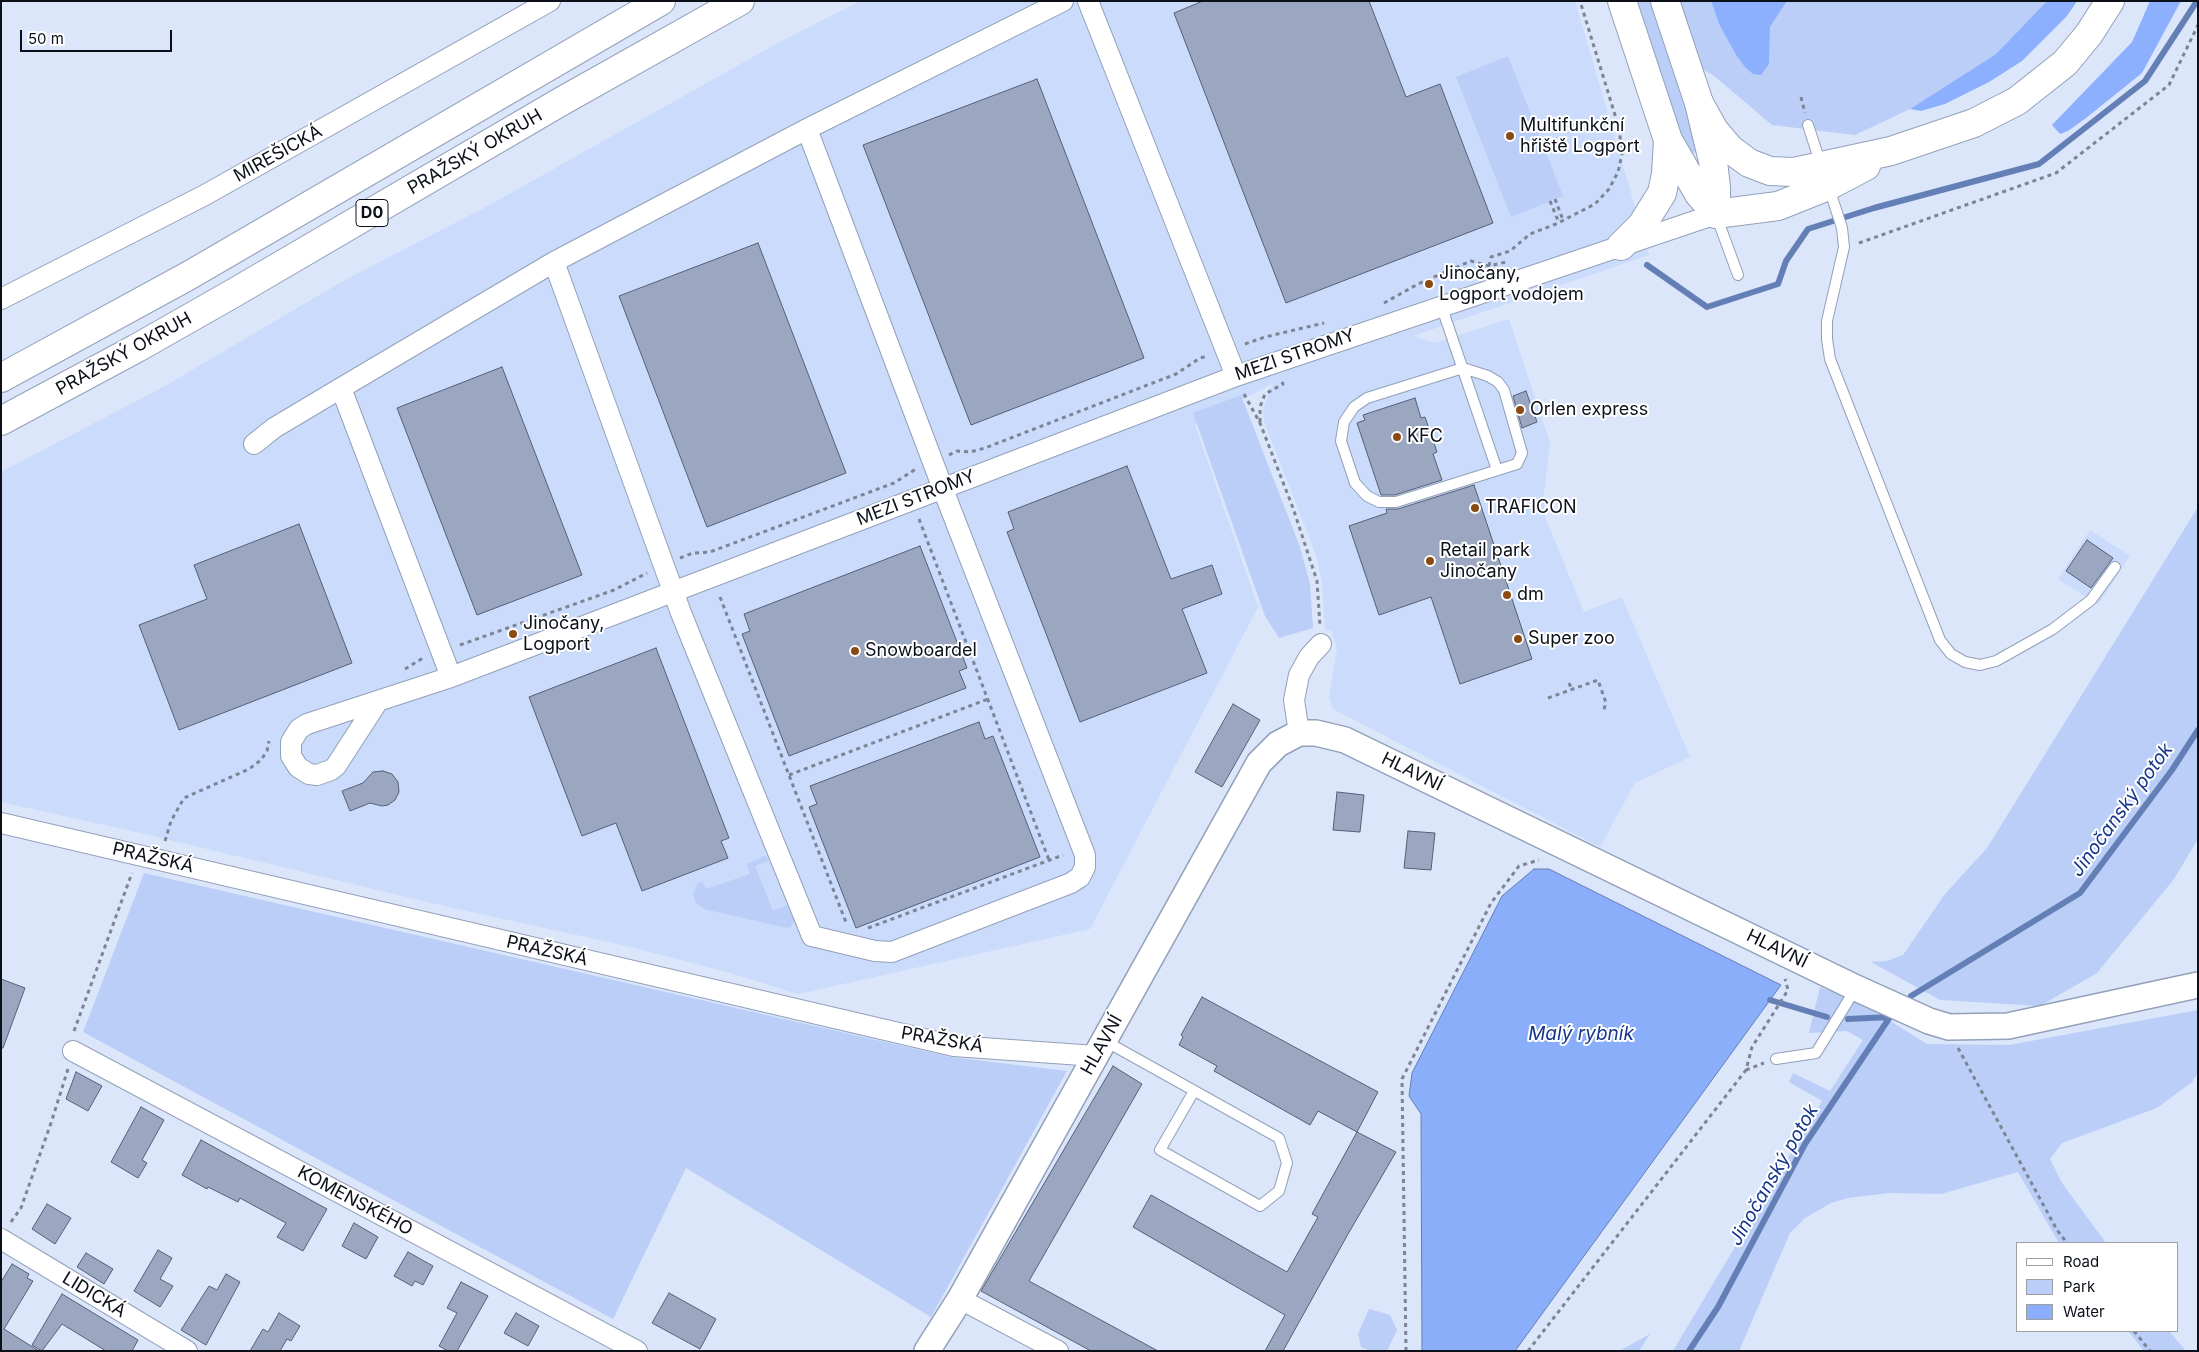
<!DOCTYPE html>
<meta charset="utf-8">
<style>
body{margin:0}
#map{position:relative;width:2199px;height:1352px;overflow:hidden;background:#dbe6fb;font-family:Inter,sans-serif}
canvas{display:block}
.frame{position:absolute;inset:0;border:2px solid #0c1019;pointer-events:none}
.legend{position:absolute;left:2016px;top:1242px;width:162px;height:90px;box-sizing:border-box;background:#fff;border:1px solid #9e9fa3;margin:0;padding:6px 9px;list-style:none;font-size:15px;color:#0c1019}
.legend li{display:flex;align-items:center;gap:10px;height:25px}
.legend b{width:25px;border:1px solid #9e9fa3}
.scale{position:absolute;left:20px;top:30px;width:152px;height:22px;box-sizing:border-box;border:2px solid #0c1019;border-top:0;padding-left:6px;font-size:15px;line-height:18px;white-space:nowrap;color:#0c1019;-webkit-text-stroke:4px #fff;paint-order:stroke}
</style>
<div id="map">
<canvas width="2199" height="1352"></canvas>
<div class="frame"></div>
<ul class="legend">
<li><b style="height:6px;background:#fff"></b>Road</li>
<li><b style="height:14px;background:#bacef7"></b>Park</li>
<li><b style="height:14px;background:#8aaefa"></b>Water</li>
</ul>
<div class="scale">50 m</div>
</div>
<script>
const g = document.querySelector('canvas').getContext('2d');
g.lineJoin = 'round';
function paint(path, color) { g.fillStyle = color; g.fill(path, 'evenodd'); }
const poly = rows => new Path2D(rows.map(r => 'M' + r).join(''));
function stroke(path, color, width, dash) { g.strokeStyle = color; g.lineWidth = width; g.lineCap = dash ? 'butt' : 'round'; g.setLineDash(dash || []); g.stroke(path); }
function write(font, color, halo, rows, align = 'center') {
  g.font = font + ' Inter,sans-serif'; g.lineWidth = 4; g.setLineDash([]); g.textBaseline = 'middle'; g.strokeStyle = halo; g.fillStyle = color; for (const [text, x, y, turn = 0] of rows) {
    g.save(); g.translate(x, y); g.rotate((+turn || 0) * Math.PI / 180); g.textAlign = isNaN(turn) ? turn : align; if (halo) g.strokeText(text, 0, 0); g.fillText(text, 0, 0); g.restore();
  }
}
paint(poly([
 [860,1,1575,1,1649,255,1413,336,1435,343,1509,319,1550,443,1544,494,1544,514,1584,612,1622,597,1690,757,1635,783,1600,847,1333,709,1329,697,1337,648,1331,630,1325,631,1322,583,1316,555,1264,422,1263,410,1273,383,1195,425,1258,607,1090,929,798,994,727,972,627,946,444,906,145,834,1,802,1,472,165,386,343,281,484,208,778,43],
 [2090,530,2130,556,2098,605,2058,579]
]), '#cbdbfc');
paint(poly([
 [1635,1,1651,1,1699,144,1697,151,1694,153,1686,152],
 [1677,1,1711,1,1719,24,1736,55,1769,64,1770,27,1787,1,2047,1,1996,54,1910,109,1855,135,1772,125,1713,75,1698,67],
 [1508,56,1563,196,1511,217,1456,77],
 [1241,395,1300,547,1310,584,1313,628,1279,638,1265,616,1193,413],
 [2198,507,2198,839,2174,879,2097,973,2040,1006,1940,1000,1871,962,1887,961,1903,955,1945,894,1987,848],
 [764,856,767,857,769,860,755,866,773,911,787,905,794,921,791,927,787,928,704,909,696,903,693,894,697,884,702,881,706,889,750,874,747,864],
 [144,873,951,1057,1067,1071,931,1317,686,1168,613,1319,83,1032],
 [1820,987,1861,1003,1927,1044,2009,1045,2198,1010,2198,1073,2192,1082,2157,1108,2062,1143,2050,1159,2062,1183,2106,1243,2059,1243,2018,1172,1941,1194,1889,1193,1848,1198,1831,1203,1805,1218,1790,1233,1739,1351,1673,1351,1822,1101,1789,1082,1793,1073,1830,1091,1863,1040,1847,1031,1809,1033],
 [1369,1309,1390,1315,1397,1330,1387,1351,1371,1351,1361,1347,1358,1334],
 [2128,1331,2169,1331,2186,1351,2144,1351],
 [1650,1334,1639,1351,1619,1351]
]), '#bacef7');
paint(poly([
 [1711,1,1787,1,1770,27,1769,64,1761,75,1753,74,1745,67,1736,55,1719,24],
 [2047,1,2077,1,2067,16,2022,61,1989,82,1945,104,1921,111,1910,109,1996,54],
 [2150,1,2181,1,2142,73,2086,118,2068,131,2060,134,2052,125,2132,42]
]), '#8cb0fd');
const water = poly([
 [1534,869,1549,869,1781,985,1515,1351,1422,1351,1421,1114,1409,1096,1412,1073,1502,896,1534,869]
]);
paint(water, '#8aaefa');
stroke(water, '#647fb6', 1);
stroke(poly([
 [1647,265,1707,307,1778,284,1786,261,1808,229,1874,208,2039,164,2145,81,2197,1],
 [1911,996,2080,893,2172,770,2198,730],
 [1770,1000,1827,1017],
 [1848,1019,1890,1017],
 [1689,1351,1718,1307,1805,1144,1890,1017]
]), '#647fb6', 6);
const building = poly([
 [1203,1,1369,1,1406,97,1440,84,1493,223,1286,303,1174,13,1203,1],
 [1037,79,1144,358,971,425,863,145,1037,79],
 [758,243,846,473,707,527,619,296,758,243],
 [502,367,582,575,477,615,397,408,502,367],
 [1526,391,1537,422,1522,428,1513,396,1526,391],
 [1415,398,1421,418,1425,417,1437,452,1433,454,1442,480,1395,495,1381,495,1357,423,1365,420,1363,415,1415,398],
 [1127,466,1171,579,1212,565,1222,594,1182,609,1207,673,1080,722,1007,532,1014,529,1008,512,1127,466],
 [1474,485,1532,659,1460,684,1431,597,1379,615,1349,526,1387,513,1386,509,1398,509,1474,485],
 [299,524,352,663,179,730,139,625,207,599,194,565,299,524],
 [2087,540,2113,558,2091,588,2066,571,2087,540],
 [920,546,967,668,959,671,966,688,789,756,742,634,750,631,744,614,920,546],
 [656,648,729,838,721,841,728,858,642,891,616,823,582,836,529,697,656,648],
 [1233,704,1260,720,1222,787,1195,772,1233,704],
 [979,722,985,739,993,736,1040,857,856,928,809,807,817,804,810,786,979,722],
 [383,771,392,774,398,782,399,792,395,800,388,805,382,806,370,803,350,811,342,791,363,783,373,772,383,771],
 [1337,792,1364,795,1360,832,1333,830,1337,792],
 [1408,831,1435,833,1431,870,1404,868,1408,831],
 [1,979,25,988,3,1048,1,1048,1,979],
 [1202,997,1378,1092,1357,1132,1318,1111,1310,1125,1214,1071,1217,1066,1179,1045,1183,1037,1181,1035,1202,997],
 [1113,1066,1142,1084,1029,1281,1158,1351,1091,1351,981,1291,1113,1066],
 [76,1072,102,1086,88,1111,66,1099,76,1072],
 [141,1107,164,1120,142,1160,147,1163,138,1178,111,1162,141,1107],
 [1357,1132,1396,1152,1348,1234,1283,1351,1265,1351,1285,1315,1133,1227,1151,1195,1287,1272,1318,1217,1312,1214,1357,1132],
 [201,1140,327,1209,303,1251,277,1237,286,1223,240,1198,238,1202,208,1187,207,1189,182,1175,201,1140],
 [47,1204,71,1218,55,1244,32,1229,47,1204],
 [354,1223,378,1237,366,1259,342,1246,354,1223],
 [158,1250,172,1258,160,1279,173,1286,160,1307,134,1291,158,1250],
 [408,1252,433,1266,423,1285,415,1281,412,1286,394,1276,408,1252],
 [86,1253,113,1269,104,1284,77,1267,86,1253],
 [12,1264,29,1274,27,1278,33,1281,4,1329,39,1351,1,1351,1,1282,12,1264],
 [226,1274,240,1282,206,1345,181,1330,209,1286,217,1290,226,1274],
 [461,1282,488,1296,457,1351,448,1351,439,1346,457,1313,447,1308,461,1282],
 [669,1293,716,1319,700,1349,652,1323,669,1293],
 [62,1294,138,1340,132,1351,106,1351,62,1324,42,1351,32,1345,62,1294],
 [279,1313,300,1326,291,1341,287,1339,280,1351,250,1351,263,1329,268,1332,279,1313],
 [516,1313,539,1326,528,1346,504,1333,516,1313]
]);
paint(building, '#9ba7c1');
stroke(building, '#556077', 1);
const service = poly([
 [1808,125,1821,165],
 [1829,188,1842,228,1844,247,1827,321,1827,339,1830,359,1940,640,1951,654,1965,662,1980,665,1996,661,2053,629,2091,600,2115,567],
 [1716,215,1738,275],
 [1441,305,1497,470],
 [1463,368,1488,376,1498,382,1504,390,1522,453,1517,464,1396,502,1379,502,1367,496,1355,483,1341,441,1344,422,1354,407,1367,398,1463,368],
 [1105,1041,1279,1138,1287,1163,1279,1191,1260,1206,1160,1150,1194,1091],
 [1776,1059,1816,1053,1856,988]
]);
const minor = poly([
 [1088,1,1236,376],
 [554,262,681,613,812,936,875,951,892,952,1071,883,1080,877,1085,867,1085,855,951,510,807,129],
 [1,299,205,195,550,1],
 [341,388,451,677],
 [254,444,274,428,341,388,554,262,807,129,1063,1],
 [378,701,336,766,331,770,317,775,309,774,298,767,291,756,291,742,299,729,307,724,451,677,1236,376,1716,214],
 [1299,733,1294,700,1299,675,1309,657,1321,644],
 [1,823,954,1046,1096,1056],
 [73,1051,637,1351],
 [1,1239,187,1351],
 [960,1299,1058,1351]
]);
const tertiary = poly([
 [927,1351,960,1299,1259,763,1278,744,1299,733,1316,733,1345,740,1856,988,1929,1021,1949,1027,2008,1026,2198,985]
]);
const secondary = poly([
 [1622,1,1668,140,1699,194,1716,214],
 [1665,1,1699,103,1713,161,1716,188,1716,214],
 [1621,246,1642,225,1662,193,1666,174,1668,140]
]);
const motorway = poly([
 [1699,103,1714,130,1730,149,1749,163,1770,171,1794,172,1891,151,1974,123,2017,101,2065,63,2089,34,2110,1],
 [1716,214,1778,206,1828,186,1866,166],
 [1,378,188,276,661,1],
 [1,421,137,348,232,294,562,101,740,1]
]);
stroke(service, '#93a0b9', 12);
stroke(minor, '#93a0b9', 22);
stroke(tertiary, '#93a0b9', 28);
stroke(secondary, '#93a0b9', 30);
stroke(motorway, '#93a0b9', 30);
stroke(poly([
 [1801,97,1805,113],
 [1555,199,1563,220],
 [1550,201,1559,223],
 [1859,243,2056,173,2169,85,2198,25],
 [1489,266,1491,257,1510,251,1530,234,1556,224,1595,204,1609,189,1618,172,1622,154,1619,128,1580,1],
 [1384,303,1418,284,1471,261,1489,266,1506,262],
 [1245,344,1265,337,1324,323],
 [1244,394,1260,423,1293,508,1317,581,1320,626],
 [1260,422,1260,407,1265,394,1283,384,1282,382],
 [949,455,957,451,970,452,985,448,1176,374,1200,358,1208,356],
 [919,519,1049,860],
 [680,558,693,553,710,552,894,483,916,469],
 [720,597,847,925],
 [460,645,614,590,647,573],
 [405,669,423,658],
 [1569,683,1572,690],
 [1548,698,1598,680,1606,703,1603,712],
 [789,775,988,699],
 [165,841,171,821,184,798,249,769,261,760,267,751,269,741],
 [868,928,1063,855],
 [74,1031,132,873],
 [1958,1048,2057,1230,2067,1243],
 [1746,1070,1764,1063],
 [11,1222,21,1208,51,1123,68,1069],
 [2134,1331,2150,1351],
 [1406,1351,1402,1079,1491,903,1519,866,1539,860],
 [1528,1351,1746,1070,1752,1047,1788,990,1785,979]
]), '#7d8494', 3, [4, 4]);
stroke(service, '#fff', 10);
stroke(minor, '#fff', 20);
stroke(tertiary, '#fff', 25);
stroke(secondary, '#fff', 28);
stroke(motorway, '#fff', 28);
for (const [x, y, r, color] of [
 [1510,136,5,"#8a4a14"],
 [1429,284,5,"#8a4a14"],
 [1520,410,5,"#8a4a14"],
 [1397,437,5,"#8a4a14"],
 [1475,508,5,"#8a4a14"],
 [1430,561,5,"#8a4a14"],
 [1507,595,5,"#8a4a14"],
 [513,634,5,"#8a4a14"],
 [1518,639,5,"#8a4a14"],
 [855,651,5,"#8a4a14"]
]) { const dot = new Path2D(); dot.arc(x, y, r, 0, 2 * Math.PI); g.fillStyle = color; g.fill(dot); stroke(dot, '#fff', 2); }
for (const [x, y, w] of [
 [372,213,32]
]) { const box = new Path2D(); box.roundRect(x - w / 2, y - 13.5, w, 27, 4); g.fillStyle = '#fff'; g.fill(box); stroke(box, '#0c1019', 1); }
write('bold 16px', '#0c1019', null, [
 ["D0",372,213]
]);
write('18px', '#0c1019', '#fff', [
 ["Multifunkční",1520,126],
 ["hřiště Logport",1520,147],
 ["Jinočany,",1439,274],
 ["Logport vodojem",1439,295],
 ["Orlen express",1530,410],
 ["KFC",1407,437],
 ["TRAFICON",1485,508],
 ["Retail park",1440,551],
 ["Jinočany",1440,572],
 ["dm",1517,595],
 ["Jinočany,",523,624],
 ["Logport",523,645],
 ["Super zoo",1528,639],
 ["Snowboardel",865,651]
], 'left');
write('18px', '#0c1019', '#fff', [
 ["PRAŽSKÝ OKRUH",475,152,-30],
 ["MIREŠICKÁ",278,154,-29],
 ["PRAŽSKÝ OKRUH",124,354,-29],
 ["MEZI STROMY",1295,355,-19],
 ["MEZI STROMY",916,498,-21],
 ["HLAVNÍ",1412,772,26],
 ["PRAŽSKÁ",153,858,13],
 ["HLAVNÍ",1777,949,26],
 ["PRAŽSKÁ",547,951,13],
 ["PRAŽSKÁ",942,1040,10],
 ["HLAVNÍ",1102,1045,-61],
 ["KOMENSKÉHO",355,1201,28],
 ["LIDICKÁ",94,1295,31]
]);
write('italic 19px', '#16358b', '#fff', [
 ["Jinočanský potok",2122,810,-54],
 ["Malý rybník",1581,1034],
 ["Jinočanský potok",1774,1175,-60]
]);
</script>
